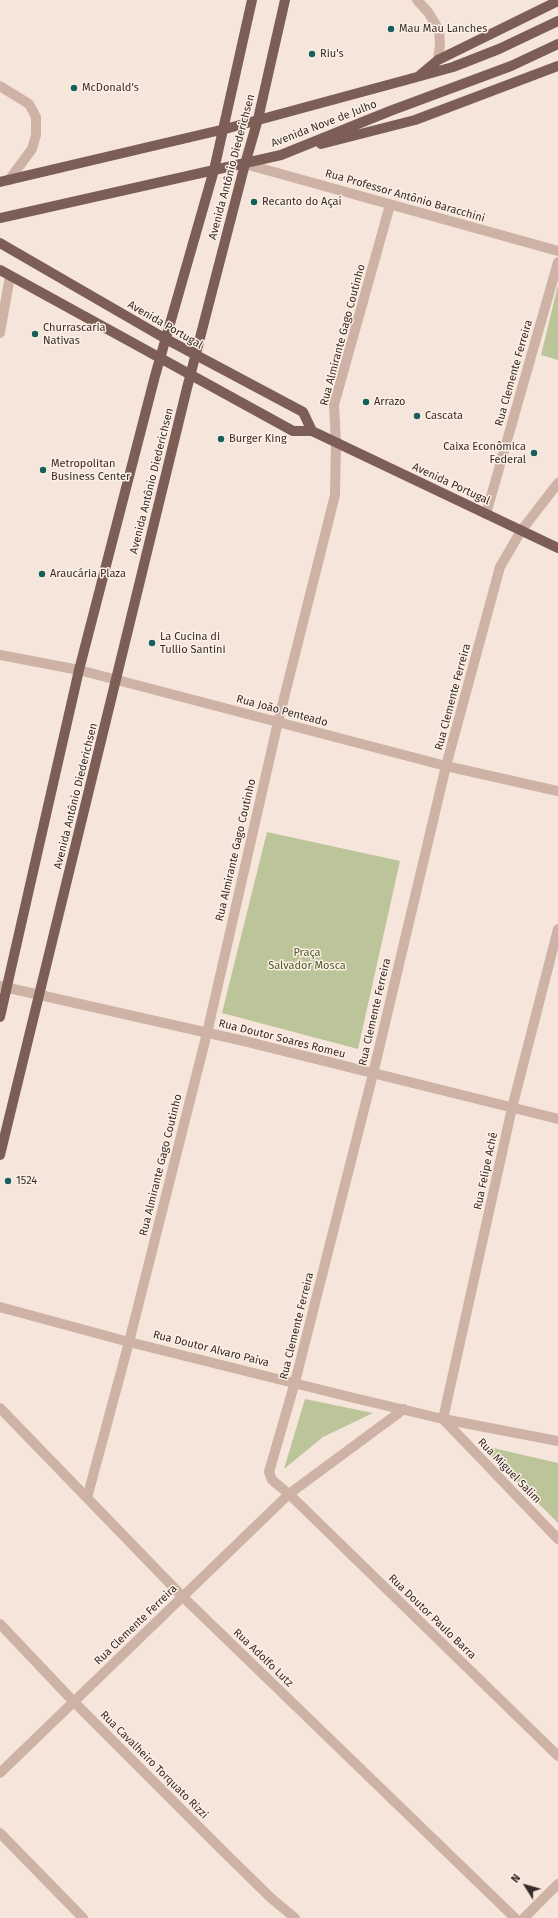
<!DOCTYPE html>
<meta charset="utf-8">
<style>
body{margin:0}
#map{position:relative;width:558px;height:1918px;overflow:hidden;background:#f5e5da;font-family:"Fira Sans",sans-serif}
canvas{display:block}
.north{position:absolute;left:506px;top:1866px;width:40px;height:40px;-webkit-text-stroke:3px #fcf0e7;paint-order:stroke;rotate:307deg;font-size:11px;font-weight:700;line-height:16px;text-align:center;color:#392a27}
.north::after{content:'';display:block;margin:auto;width:14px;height:18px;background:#392a27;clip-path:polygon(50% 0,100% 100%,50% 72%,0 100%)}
</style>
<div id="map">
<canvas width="558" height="1918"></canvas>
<div class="north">N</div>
</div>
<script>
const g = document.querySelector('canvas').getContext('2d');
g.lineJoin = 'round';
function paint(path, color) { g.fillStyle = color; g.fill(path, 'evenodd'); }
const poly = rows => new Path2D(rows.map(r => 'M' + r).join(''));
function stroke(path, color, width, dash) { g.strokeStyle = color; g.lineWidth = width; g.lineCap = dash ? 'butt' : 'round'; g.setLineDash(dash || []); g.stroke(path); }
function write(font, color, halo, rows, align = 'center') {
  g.font = font + ' "Fira Sans",sans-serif'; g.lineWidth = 3; g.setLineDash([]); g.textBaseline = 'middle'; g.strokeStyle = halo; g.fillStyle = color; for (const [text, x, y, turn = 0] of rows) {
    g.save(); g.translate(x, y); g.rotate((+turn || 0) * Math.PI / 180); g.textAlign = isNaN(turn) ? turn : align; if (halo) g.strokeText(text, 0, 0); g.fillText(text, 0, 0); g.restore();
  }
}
paint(poly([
 [558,285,558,360,541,355],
 [267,832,400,861,358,1049,222,1013],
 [305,1399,373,1413,323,1437,284,1469],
 [480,1445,558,1463,558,1523]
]), '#bcc599');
stroke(poly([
 [417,0,428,12,439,30,440,44,438,60],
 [0,86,29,104,36,117,36,135,32,149,9,180],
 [245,164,558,251],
 [0,333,10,276],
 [558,483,521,531,500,567,446,766,373,1074,295,1382,269,1472,272,1480,289,1494,558,1756],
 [486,514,558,262],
 [0,655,79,670,446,766,558,791],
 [0,986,244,1041,558,1119],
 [0,1307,129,1342,354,1398,443,1419,558,1441],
 [0,1408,183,1597,515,1918],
 [443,1419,512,1108,558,929],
 [443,1419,558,1539],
 [87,1498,129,1342,207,1033,278,722,335,495,336,443,334,405,390,205],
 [0,1624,74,1702,224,1852,271,1898,295,1918],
 [0,1773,289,1494,404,1409],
 [0,1833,83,1918],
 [524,1918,558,1884]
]), '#ceb2a5', 10);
stroke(poly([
 [420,75,438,60,558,1],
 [321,144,415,120,558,66],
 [0,182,225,129,417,77,453,67,499,49,558,21],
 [0,218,281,155,390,111,511,66,558,44],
 [0,243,166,339,303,412,312,431],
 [0,270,293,431,312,431,558,548],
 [0,1017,79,670,155,376,214,170,252,0],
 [0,1155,187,388,245,164,258,119,285,0]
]), '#7d5e56', 10);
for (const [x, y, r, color] of [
 [391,29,4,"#185f5b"],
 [312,54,4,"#185f5b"],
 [74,88,4,"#185f5b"],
 [254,202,4,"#185f5b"],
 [35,334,4,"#185f5b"],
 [366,402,4,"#185f5b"],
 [417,416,4,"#185f5b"],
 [221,439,4,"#185f5b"],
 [534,453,4,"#185f5b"],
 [43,470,4,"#185f5b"],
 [42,574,4,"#185f5b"],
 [152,643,4,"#185f5b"],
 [8,1181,4,"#185f5b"]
]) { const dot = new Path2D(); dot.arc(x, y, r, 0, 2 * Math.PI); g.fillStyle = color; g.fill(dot); stroke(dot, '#fcf0e7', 1.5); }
write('11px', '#392a27', '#fcf0e7', [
 ["Mau Mau Lanches",399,29],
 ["Riu's",320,54],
 ["McDonald's",82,88],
 ["Recanto do Açaí",262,202],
 ["Churrascaria",43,328],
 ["Nativas",43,341],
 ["Arrazo",374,402],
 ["Cascata",425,416],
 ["Burger King",229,439],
 ["Caixa Econômica",526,447,"right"],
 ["Federal",526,460,"right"],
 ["Metropolitan",51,464],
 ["Business Center",51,477],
 ["Araucária Plaza",50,574],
 ["La Cucina di",160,637],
 ["Tullio Santini",160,650],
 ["1524",16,1181]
], 'left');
write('11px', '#392a27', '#fcf0e7', [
 ["Avenida Nove de Julho",324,124,-21],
 ["Avenida Antônio Diederichsen",232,167,-75],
 ["Rua Professor Antônio Baracchini",405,196,16],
 ["Avenida Portugal",165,325,30],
 ["Rua Almirante Gago Coutinho",343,335,-75],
 ["Rua Clemente Ferreira",514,373,-74],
 ["Avenida Antônio Diederichsen",152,481,-76],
 ["Avenida Portugal",451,484,25],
 ["Rua Clemente Ferreira",453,697,-75],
 ["Rua João Penteado",282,711,15],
 ["Avenida Antônio Diederichsen",76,796,-76],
 ["Rua Almirante Gago Coutinho",236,850,-77],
 ["Rua Clemente Ferreira",375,1012,-77],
 ["Rua Doutor Soares Romeu",282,1039,14],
 ["Rua Almirante Gago Coutinho",161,1165,-76],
 ["Rua Felipe Achê",486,1171,-78],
 ["Rua Clemente Ferreira",297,1326,-76],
 ["Rua Doutor Alvaro Paiva",211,1349,14],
 ["Rua Miguel Salim",509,1471,46],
 ["Rua Doutor Paulo Barra",432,1617,44],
 ["Rua Clemente Ferreira",136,1625,-44],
 ["Rua Adolfo Lutz",263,1658,44],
 ["Rua Cavalheiro Torquato Rizzi",154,1765,45]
]);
write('11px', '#4e5a28', '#fcf0e7', [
 ["Praça",307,953],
 ["Salvador Mosca",307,966]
]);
</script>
